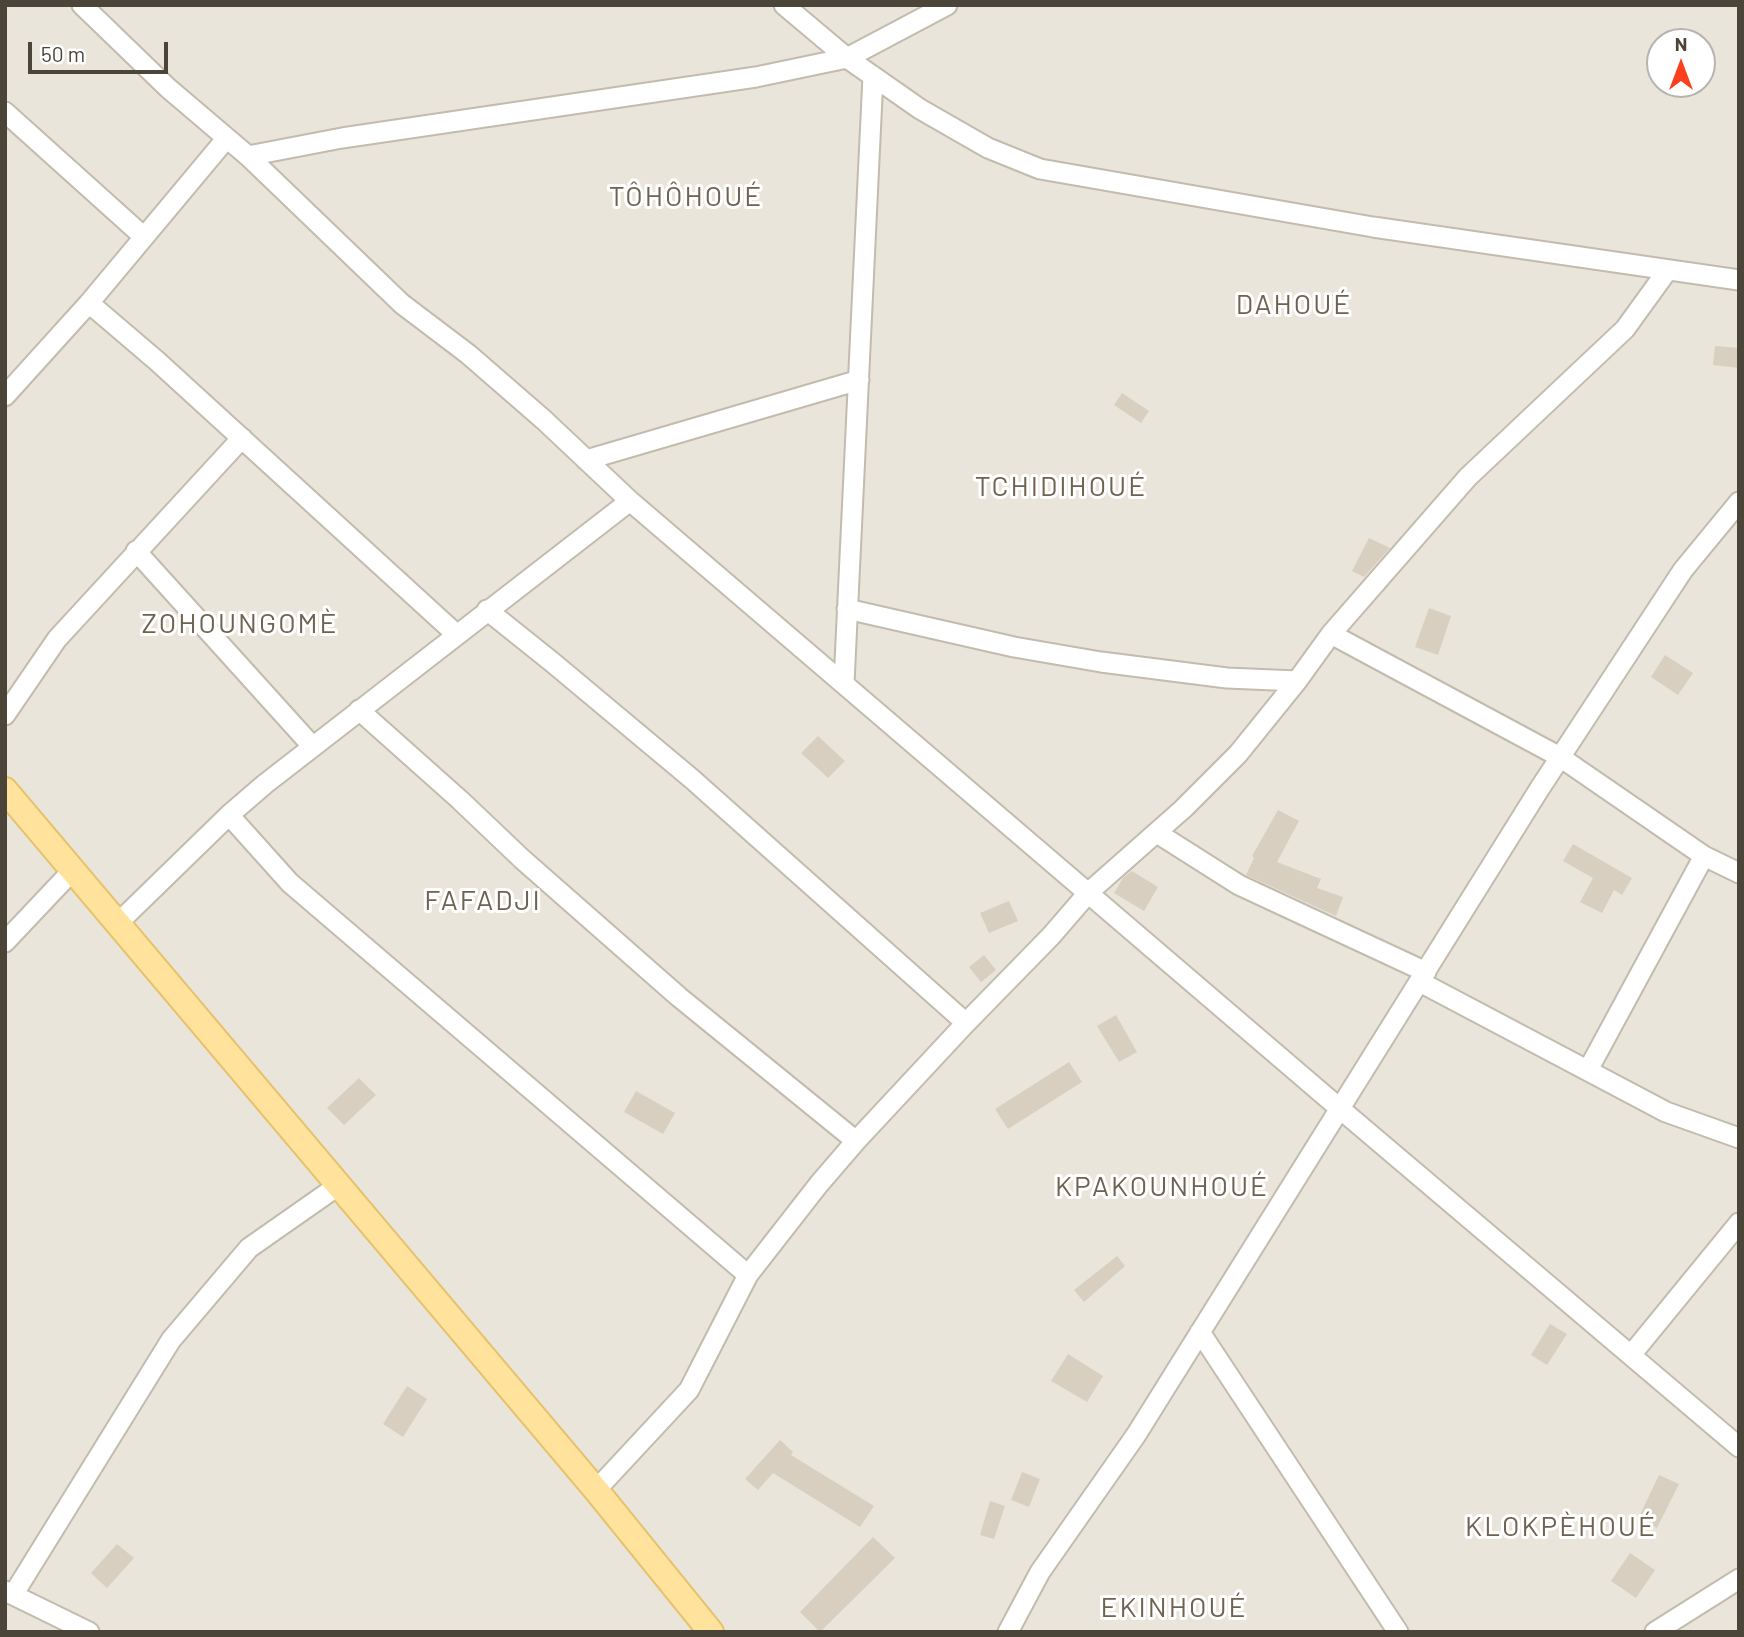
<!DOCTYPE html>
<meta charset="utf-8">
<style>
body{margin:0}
#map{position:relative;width:1744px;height:1637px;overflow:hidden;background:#f6f3ec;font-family:Barlow,sans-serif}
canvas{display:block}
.frame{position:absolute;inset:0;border:7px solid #4b4439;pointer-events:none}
.north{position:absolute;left:1646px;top:28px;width:70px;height:70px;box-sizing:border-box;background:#fff;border:2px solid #b7b4b0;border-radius:50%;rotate:0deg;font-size:19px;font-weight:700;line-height:28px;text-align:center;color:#4b4439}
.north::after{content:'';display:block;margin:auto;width:24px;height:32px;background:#fc3f1d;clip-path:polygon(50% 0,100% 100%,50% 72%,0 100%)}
.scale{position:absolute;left:28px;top:42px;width:140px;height:32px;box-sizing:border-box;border:4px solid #4b4439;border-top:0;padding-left:9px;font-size:21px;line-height:24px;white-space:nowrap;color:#4b4439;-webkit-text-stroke:5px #fff;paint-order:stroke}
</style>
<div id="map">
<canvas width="1744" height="1637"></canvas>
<div class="frame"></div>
<div class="north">N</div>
<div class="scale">50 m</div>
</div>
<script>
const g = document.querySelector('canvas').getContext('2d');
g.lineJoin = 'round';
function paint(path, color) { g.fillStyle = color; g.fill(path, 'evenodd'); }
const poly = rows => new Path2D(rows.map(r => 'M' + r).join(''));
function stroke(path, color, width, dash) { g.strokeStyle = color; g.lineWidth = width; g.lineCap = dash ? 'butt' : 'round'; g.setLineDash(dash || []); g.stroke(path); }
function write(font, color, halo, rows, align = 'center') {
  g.font = font + ' Barlow,sans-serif'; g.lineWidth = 6; g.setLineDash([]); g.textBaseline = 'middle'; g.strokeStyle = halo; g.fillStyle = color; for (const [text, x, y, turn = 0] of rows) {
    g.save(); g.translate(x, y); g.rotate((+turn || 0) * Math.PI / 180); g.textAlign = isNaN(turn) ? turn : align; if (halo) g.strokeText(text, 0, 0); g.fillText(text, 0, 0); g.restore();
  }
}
paint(poly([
 [5,5,1739,5,1739,1632,5,1632],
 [1660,42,1702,42,1702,84,1660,84]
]), '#eae5da');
paint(poly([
 [1715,346,1739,348,1739,368,1713,365],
 [1122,393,1149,411,1141,423,1114,405],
 [1369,538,1390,548,1364,577,1352,571],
 [1429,608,1451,616,1438,655,1415,647],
 [1665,655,1693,673,1678,695,1651,677],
 [818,736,845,761,828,778,801,753],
 [1278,810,1299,821,1277,862,1321,879,1317,888,1343,897,1336,916,1246,875,1254,858,1252,856],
 [1573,844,1632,878,1622,895,1614,890,1602,913,1580,902,1593,878,1563,861],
 [1132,871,1158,887,1144,911,1114,893,1123,878],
 [1009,901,1018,921,989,933,980,913],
 [984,955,996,970,981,982,969,967],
 [1116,1015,1137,1052,1119,1062,1097,1026],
 [1069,1062,1082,1082,1008,1129,995,1109],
 [359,1078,376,1095,344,1125,327,1108],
 [636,1091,675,1113,663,1134,624,1112],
 [1117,1256,1125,1266,1084,1302,1074,1290],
 [1550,1324,1567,1334,1547,1365,1531,1355],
 [1068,1354,1103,1376,1087,1402,1051,1381],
 [407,1386,427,1399,403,1437,383,1424],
 [780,1440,793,1452,791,1455,874,1506,860,1527,773,1473,758,1490,745,1479],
 [1022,1472,1040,1479,1029,1507,1011,1500],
 [1659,1475,1679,1484,1657,1528,1638,1519],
 [990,1501,1005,1506,994,1539,980,1535],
 [873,1537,895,1558,820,1632,800,1612],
 [117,1544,134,1558,107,1588,91,1573],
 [1630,1553,1655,1570,1636,1598,1611,1581]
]), '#d8cfc1');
const minor = poly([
 [82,5,168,88,248,156,402,304,468,354,544,420,630,501,1338,1107,1739,1447],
 [784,5,847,58,920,109,988,148,1040,169,1373,227,1739,280],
 [5,112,144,237],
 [248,156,342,138,756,77,847,58,947,5],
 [89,303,157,361,456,634],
 [5,396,89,303,226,139],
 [586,460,859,380],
 [136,551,313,747],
 [847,609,1014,647,1101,662,1227,678,1297,681],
 [487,610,552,662,692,779,966,1023],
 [1331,634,1560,757,1704,856,1739,873],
 [844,683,873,76],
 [359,710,460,800,522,859,679,997,856,1141],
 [5,715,57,639,242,438],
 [229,815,290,883,748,1275],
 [1157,833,1239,885,1426,972],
 [117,924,229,815,265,784,630,501],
 [5,942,73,870],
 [1420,982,1666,1112,1739,1138],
 [1588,1070,1704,856],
 [1200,1332,1398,1632],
 [1631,1355,1739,1223],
 [596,1490,689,1390,748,1275,819,1184,856,1141,966,1023,1051,936,1089,892,1183,809,1238,754,1297,681,1331,634,1468,477,1625,329,1667,271],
 [5,1591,89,1632],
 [13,1595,171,1340,249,1248,339,1185],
 [1008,1632,1040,1572,1136,1435,1540,788,1683,570,1739,502],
 [1655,1632,1739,1579]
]);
const major = poly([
 [5,790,596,1490,711,1632]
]);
stroke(minor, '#c2bbae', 23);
stroke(major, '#e6c16a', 28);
stroke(minor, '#fff', 19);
stroke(major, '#ffe39c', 24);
g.letterSpacing = '2px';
write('28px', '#6e6250', '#fff', [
 ["TÔHÔHOUÉ",686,197],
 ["DAHOUÉ",1294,305],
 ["TCHIDIHOUÉ",1061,487],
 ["ZOHOUNGOMÈ",240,624],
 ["FAFADJI",483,901],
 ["KPAKOUNHOUÉ",1162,1187],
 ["KLOKPÈHOUÉ",1561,1527],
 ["EKINHOUÉ",1174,1608]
]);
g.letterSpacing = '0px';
</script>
